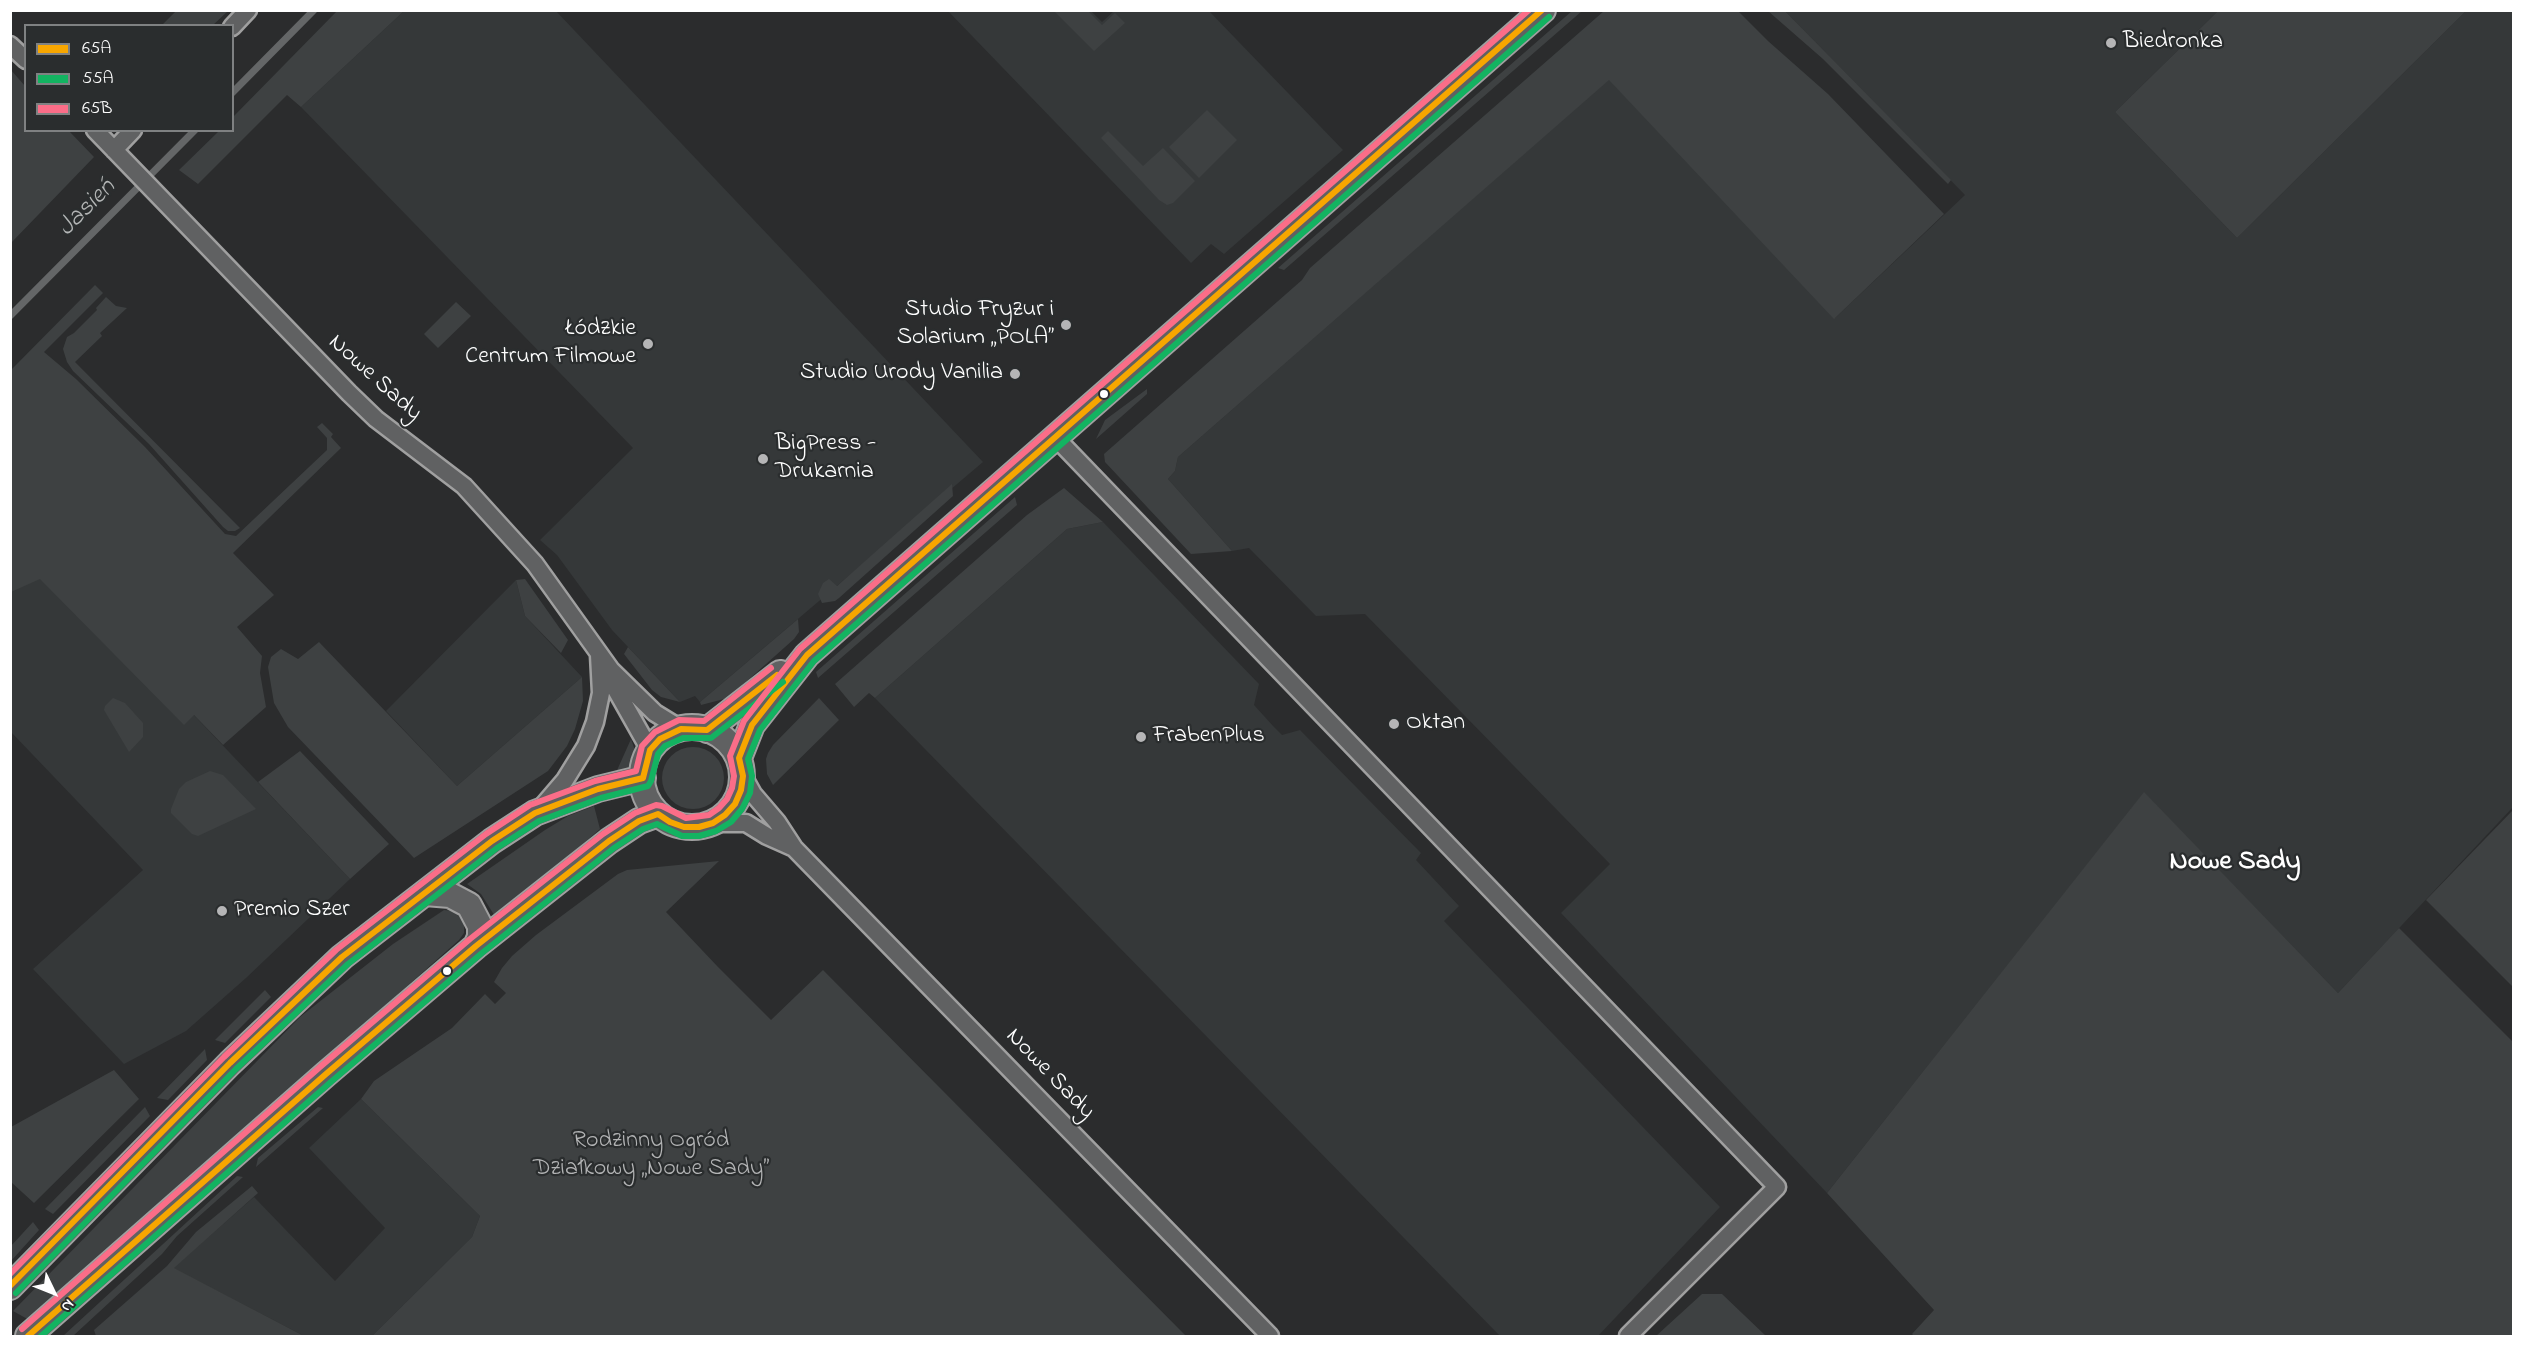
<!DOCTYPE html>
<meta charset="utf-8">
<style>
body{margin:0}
#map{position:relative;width:2524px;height:1347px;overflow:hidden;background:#2b2c2d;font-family:"Indie Flower",sans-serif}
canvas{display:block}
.frame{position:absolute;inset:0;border:12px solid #fff;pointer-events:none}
.legend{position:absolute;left:24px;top:24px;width:210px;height:108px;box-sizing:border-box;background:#2a2d2e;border:2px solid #7f8182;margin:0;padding:8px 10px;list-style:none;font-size:18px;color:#fff}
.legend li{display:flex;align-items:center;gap:12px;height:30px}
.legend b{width:30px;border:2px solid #7f8182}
.north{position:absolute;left:24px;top:1263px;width:60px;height:60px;-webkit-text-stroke:4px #2a2d2e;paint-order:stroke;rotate:133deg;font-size:16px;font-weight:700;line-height:24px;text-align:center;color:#fff}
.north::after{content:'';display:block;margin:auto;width:21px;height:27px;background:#fff;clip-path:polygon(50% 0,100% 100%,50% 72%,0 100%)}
</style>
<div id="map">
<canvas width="2524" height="1347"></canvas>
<div class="frame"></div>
<ul class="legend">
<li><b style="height:8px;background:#f7a600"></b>65A</li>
<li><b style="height:8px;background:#13b361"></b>55A</li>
<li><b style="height:8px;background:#fb6d88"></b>65B</li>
</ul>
<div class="north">N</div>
</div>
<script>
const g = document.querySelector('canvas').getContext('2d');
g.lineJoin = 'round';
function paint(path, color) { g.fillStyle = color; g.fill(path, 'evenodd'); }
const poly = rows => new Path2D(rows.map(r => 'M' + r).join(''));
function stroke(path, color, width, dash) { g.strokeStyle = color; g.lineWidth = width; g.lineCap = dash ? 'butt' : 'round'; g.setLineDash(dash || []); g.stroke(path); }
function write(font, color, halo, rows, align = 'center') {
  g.font = font + ' "Indie Flower",sans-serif'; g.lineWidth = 4.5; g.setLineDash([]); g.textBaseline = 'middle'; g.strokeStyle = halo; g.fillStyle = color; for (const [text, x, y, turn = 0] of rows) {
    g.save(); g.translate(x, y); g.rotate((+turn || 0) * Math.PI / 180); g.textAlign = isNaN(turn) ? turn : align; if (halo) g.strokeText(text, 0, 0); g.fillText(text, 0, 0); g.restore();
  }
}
paint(poly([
 [404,11,556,11,983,462,700,702,695,696,680,702,612,630,557,555,540,540,633,448,301,107],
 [948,11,1091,11,1102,22,1114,11,1209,11,1343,150,1224,254,1211,244,1191,263],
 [1785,11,2218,11,2115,112,2237,238,2466,11,2513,11,2513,807,2338,993,2144,793,1827,1193,1561,913,1610,864,1365,614,1316,616,1249,548,1232,551,1168,479,1175,471,1178,457,1609,79,1835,318,1965,195],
 [10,522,350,879,246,978,186,1031,124,1064,33,969,143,870,11,732],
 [1103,522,1259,684,1254,705,1274,727,1282,735,1300,730,1421,853,1416,860,1459,906,1444,921,1720,1207,1598,1336,1500,1336,875,698,1067,529],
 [516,580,525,616,582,677,457,786,386,711],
 [361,1099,480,1216,472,1237,372,1336,304,1336,173,1268,254,1197,335,1281,385,1228,309,1148]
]), '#353839');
paint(poly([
 [177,10,228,10,228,11,213,25,162,25],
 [338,10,404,11,301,107,287,95,198,184,179,170,219,131,232,130,233,117],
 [1054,11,1088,11,1102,25,1115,13,1125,23,1094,51],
 [1572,11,1582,11,1284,270,1278,268],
 [1604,11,1738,11,1768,41,1828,94,1944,214,1834,319,1609,80,1178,457,1175,471,1168,479,1232,551,1191,554,1105,462,1104,454,1302,280,1310,268],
 [1768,11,1785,11,1951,180,1948,184,1823,59],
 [2218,11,2218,10,2466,11,2237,238,2115,112],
 [11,70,25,86,26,130,69,131,94,157,11,243],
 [1207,110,1237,140,1199,178,1169,147],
 [1108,131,1143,166,1163,148,1195,181,1173,203,1167,205,1159,200,1101,138],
 [95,285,103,293,44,352,76,379,145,447,225,534,236,536,327,450,327,438,317,427,322,423,333,434,331,437,341,448,233,553,274,595,237,627,262,656,260,673,266,707,223,745,194,715,184,725,40,579,11,592,11,370],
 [106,297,116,306,127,308,100,333,102,336,75,362,240,528,235,531,228,531,223,527,149,444,73,371,67,362,63,349,67,337,74,333,97,310,96,308],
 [456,302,471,316,438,348,424,334],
 [1147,389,1147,394,1096,439,1105,420],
 [952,484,953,496,839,598,835,601,822,603,818,594,823,583,829,579,837,586],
 [1064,488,1103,522,1067,529,875,698,869,693,854,707,835,684,1027,515],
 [1015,497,1017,505,818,678,816,672],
 [525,579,568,640,561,653,525,616,516,580],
 [798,619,799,632,794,639,728,698,701,705,700,702],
 [319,642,457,786,582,677,583,701,575,729,567,746,548,771,414,858,288,727,274,703,268,667,271,657,281,649,298,659],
 [628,647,680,702,661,697,652,690,624,654],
 [113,698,125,703,143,723,143,737,129,752,104,710,105,706],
 [819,698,839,720,773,785,767,774,766,759,768,753,773,745],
 [631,739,637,756,636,765,614,777],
 '662 778a31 31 0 1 1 62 0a31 31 0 1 1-62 0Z',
 [300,751,389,844,350,879,258,782],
 [210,771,223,775,256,809,198,836,192,834,171,813,171,809,179,789,186,782],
 [2144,792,2338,993,2399,928,2513,1042,2513,1336,1914,1336,1912,1334,1934,1310,1827,1193],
 [594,806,600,829,500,916,496,918,481,894,467,884,545,830,568,816],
 [2513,810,2513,987,2426,900],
 [719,861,666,912,718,967,771,1020,823,970,1186,1336,372,1336,472,1237,480,1216,361,1099,374,1081,452,1028,485,994,495,1004,506,993,494,982,502,968,512,956,536,935,618,874,627,870],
 [444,910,454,911,464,919,464,933,459,940,31,1321,13,1311,300,1017,393,944],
 [265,990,271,997,225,1043,215,1040],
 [205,1049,207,1060,168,1100,157,1098],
 [114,1070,139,1099,34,1203,11,1182,11,1127],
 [145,1107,150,1116,53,1214,45,1209],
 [318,1107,323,1108,256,1167,258,1158],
 [237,1176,243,1177,177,1236,162,1254,73,1336,63,1336],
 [252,1186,258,1193,174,1268,304,1336,96,1336,94,1330,167,1266,196,1232],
 [33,1222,39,1230,11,1261,11,1246],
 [1702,1294,1722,1294,1766,1336,1656,1336]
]), '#3e4142');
stroke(poly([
 [232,93,314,10],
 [10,316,195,130]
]), '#646667', 7);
const street = poly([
 [232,27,248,10],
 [10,45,26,60],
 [95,130,349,393,376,419,464,486,535,564,611,670,655,713,681,729],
 [114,150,133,130],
 [1056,438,1777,1187,1628,1336],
 [612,674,615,688,650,750],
 [743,776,753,794,777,822,794,848,1270,1336],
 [541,808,565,780,586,746,595,722,601,693,599,655],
 [713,823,746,823,767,836,794,848]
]);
const secondary = poly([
 '642 777a50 50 0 1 1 100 0a50 50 0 1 1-100 0Z',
 [707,730,780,673],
 [739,758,752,725,807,655,1543,10],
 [425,893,450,895,469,905,480,926,480,937,476,946],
 [10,1287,230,1063,342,957,492,841,535,813,598,789,643,778],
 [28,1336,326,1074,476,946,609,841,639,821,658,814]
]);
stroke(street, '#a0a0a0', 21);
stroke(secondary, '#a0a0a0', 28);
stroke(street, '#606162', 16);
stroke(secondary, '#606162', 24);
stroke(poly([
 [10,1286,230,1063,342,957,492,841,535,813,598,789,643,778,650,750,660,739,681,729,707,730,777,675],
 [28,1336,326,1074,476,946,609,841,639,821,658,814,670,822,684,827,699,827,713,823,725,815,735,804,741,790,743,776,739,758,752,725,807,655,1542,10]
]), '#f7a600', 6);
stroke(poly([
 [16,1293,236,1069,348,964,497,848,539,821,601,798,648,786,651,781,658,754,665,746,683,738,711,738,783,682],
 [41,1336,332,1081,482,953,614,848,643,829,657,824,682,836,699,836,716,831,731,822,742,809,750,793,752,776,748,759,760,730,814,661,1549,17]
]), '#13b361', 6);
stroke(poly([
 [10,1274,224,1057,336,950,486,834,530,805,595,781,636,771,642,746,655,732,679,720,704,721,771,668],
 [22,1329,320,1067,470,939,603,834,635,813,656,805,662,806,686,818,709,815,719,808,727,799,732,788,734,776,730,756,744,721,800,649,1529,10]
]), '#fb6d88', 6);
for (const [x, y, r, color] of [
 [2111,43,6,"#b5b5b6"],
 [1066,325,6,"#b5b5b6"],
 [648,344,6,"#b5b5b6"],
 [1015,374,6,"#b5b5b6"],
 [1104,394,5,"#fff"],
 [763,459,6,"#b5b5b6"],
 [1394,724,6,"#b5b5b6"],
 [1141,737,6,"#b5b5b6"],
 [222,911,6,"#b5b5b6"],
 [447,971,5,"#fff"]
]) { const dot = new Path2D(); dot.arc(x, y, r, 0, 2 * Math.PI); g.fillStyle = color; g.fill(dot); stroke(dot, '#2a2d2e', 2); }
write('24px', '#fff', '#2a2d2e', [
 ["Biedronka",2123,43],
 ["Studio Fryzur i",1054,311,"right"],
 ["Solarium „POLA”",1054,339,"right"],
 ["Łódzkie",636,330,"right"],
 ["Centrum Filmowe",636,358,"right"],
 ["Studio Urody Vanilia",1003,374,"right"],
 ["BigPress -",775,445],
 ["Drukarnia",775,473],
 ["Oktan",1406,724],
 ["FrabenPlus",1153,737],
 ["Premio Szer",234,911]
], 'left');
write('24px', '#fff', '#2a2d2e', [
 ["Nowe Sady",374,379,42],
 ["Nowe Sady",1049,1075,46]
]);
write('24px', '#b3b4b5', '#2a2d2e', [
 ["Rodzinny Ogród",651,1142],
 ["Działkowy „Nowe Sady”",651,1170]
]);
write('italic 26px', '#b4b6b6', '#2a2d2e', [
 ["Jasień",88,209,-45]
]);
write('bold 27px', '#fff', '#2a2d2e', [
 ["Nowe Sady",2235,864]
]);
</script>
